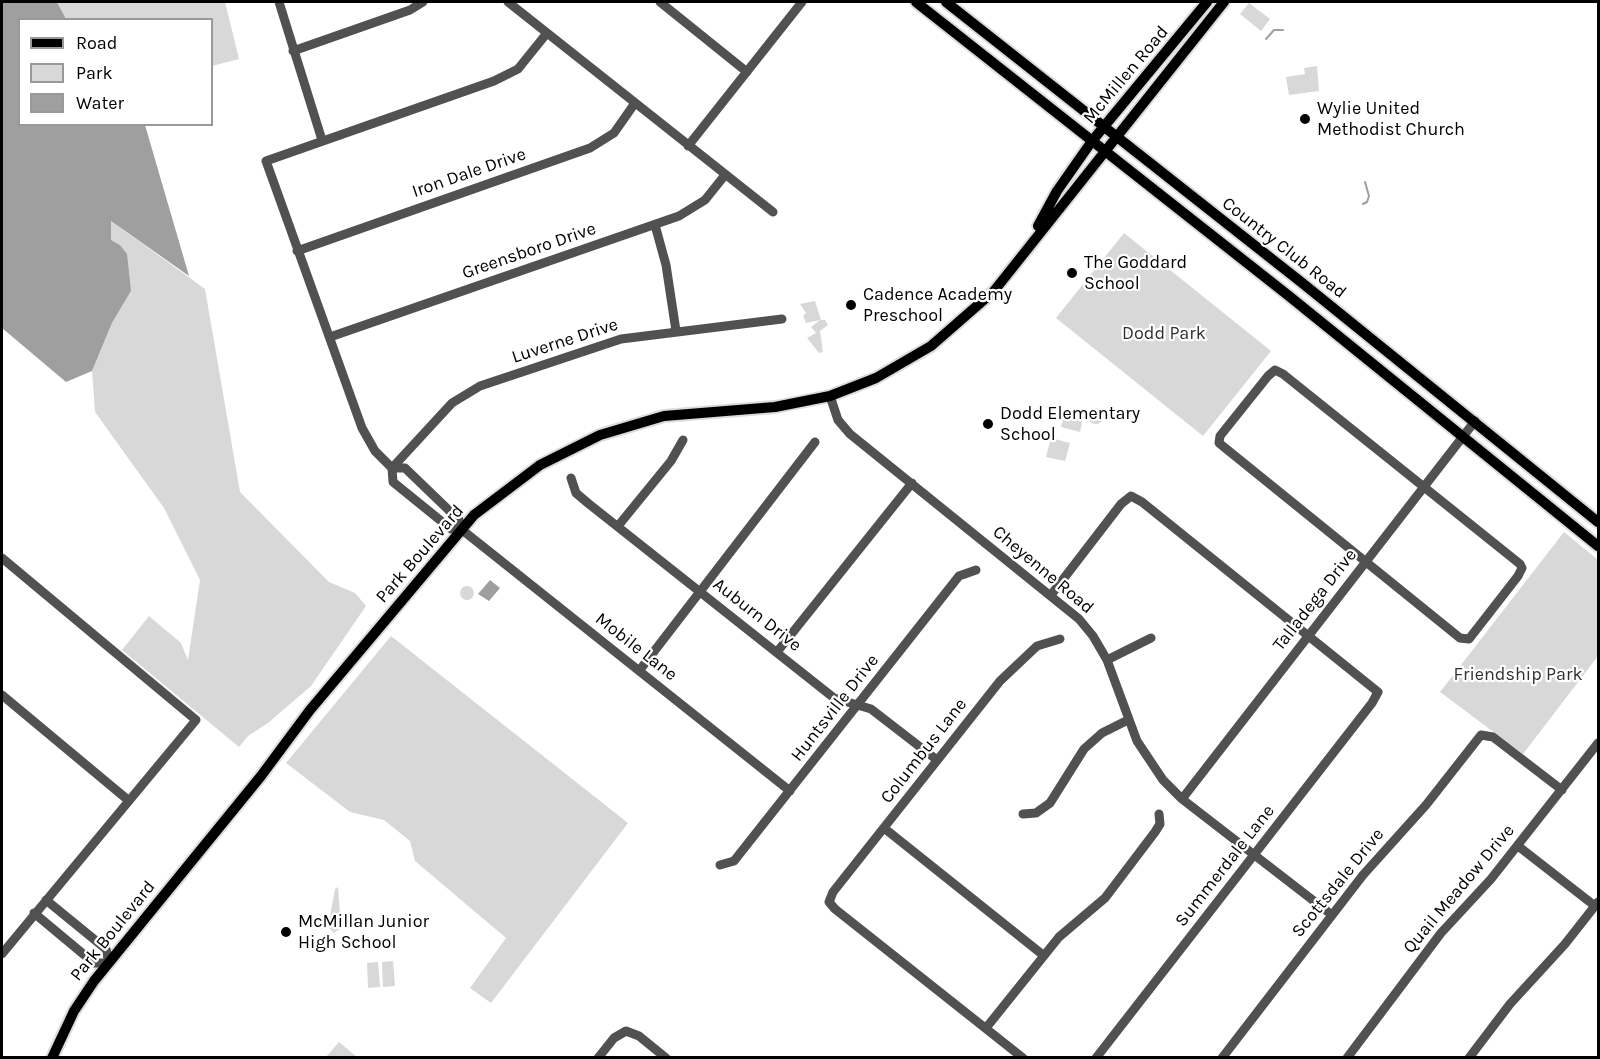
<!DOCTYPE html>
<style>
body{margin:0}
#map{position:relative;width:1600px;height:1059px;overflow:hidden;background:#fff;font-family:Karla,sans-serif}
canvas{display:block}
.frame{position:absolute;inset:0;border:3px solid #000;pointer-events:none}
.legend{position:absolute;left:18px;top:18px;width:195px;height:108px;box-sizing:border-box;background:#fff;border:2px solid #999;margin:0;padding:8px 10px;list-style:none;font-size:18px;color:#000}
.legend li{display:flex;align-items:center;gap:12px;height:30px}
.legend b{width:30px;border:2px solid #999}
</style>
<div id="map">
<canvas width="1600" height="1059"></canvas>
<div class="frame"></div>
<ul class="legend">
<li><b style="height:8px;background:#000"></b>Road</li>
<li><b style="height:16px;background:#d8d8d8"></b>Park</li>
<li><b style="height:16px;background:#9f9f9f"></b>Water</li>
</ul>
</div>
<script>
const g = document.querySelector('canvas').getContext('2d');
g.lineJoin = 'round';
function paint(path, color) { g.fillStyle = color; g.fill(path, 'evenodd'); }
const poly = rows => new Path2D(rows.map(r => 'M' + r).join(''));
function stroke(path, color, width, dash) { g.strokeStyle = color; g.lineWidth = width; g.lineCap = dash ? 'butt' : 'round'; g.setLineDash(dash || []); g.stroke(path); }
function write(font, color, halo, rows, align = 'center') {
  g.font = font + ' Karla,sans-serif'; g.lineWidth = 4.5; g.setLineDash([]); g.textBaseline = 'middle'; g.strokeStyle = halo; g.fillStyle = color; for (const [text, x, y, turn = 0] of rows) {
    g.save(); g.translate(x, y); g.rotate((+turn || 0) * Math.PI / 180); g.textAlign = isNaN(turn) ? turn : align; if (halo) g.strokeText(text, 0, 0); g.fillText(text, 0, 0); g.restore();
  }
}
paint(poly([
 [57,2,225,2,239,59,212,66,212,20,66,19],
 [1249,3,1270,19,1261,31,1240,14],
 [1317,66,1319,91,1289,95,1286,77,1305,74,1304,68],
 [111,221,205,289,240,492,329,582,355,593,366,606,311,686,268,723,248,736,239,747,122,650,149,616,181,643,188,660,200,580,164,508,95,412,92,371,112,323,131,291,120,245,110,240],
 [1124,233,1271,351,1203,436,1056,318],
 [815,301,821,320,825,320,828,325,820,331,823,352,819,353,807,338,816,333,811,327,820,320,806,323,803,316,806,313,800,304],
 '1088 416a8 8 0 1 1 16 0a8 8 0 1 1-16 0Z',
 [1066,409,1084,413,1080,432,1061,427],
 [1051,438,1070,443,1065,461,1046,457],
 [1564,532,1598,560,1598,656,1523,754,1440,692],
 '460 593a7 7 0 1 1 14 0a7 7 0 1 1-14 0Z',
 [391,636,628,823,491,1003,470,988,506,938,415,861,410,841,384,820,350,812,286,763],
 [338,887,341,928,334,933,328,927,335,889],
 [393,961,395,986,383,987,382,962],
 [378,962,380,987,368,988,367,963],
 [339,1042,357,1057,326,1057]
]), '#d8d8d8');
paint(poly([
 [2,2,57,2,66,19,20,20,20,124,145,125,189,276,111,221,111,240,120,245,127,254,131,291,112,323,92,371,66,382,2,328],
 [490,580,500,588,489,601,478,594]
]), '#9f9f9f');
stroke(poly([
 [1266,39,1274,30,1283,30],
 [1363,204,1367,202,1369,196,1365,182]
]), '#9f9f9f', 2);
const major = poly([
 [916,2,1289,296,1598,546],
 [946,2,1301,282,1598,522],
 [1038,226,1057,191,1092,141,1207,2],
 [52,1058,74,1011,94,981,261,776,310,710,474,515,540,465,600,435,664,416,775,407,830,396,876,378,931,346,994,291,1224,2]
]);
stroke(major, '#dbdbdb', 14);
stroke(poly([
 [279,2,322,140],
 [508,2,773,212],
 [660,2,747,72],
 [293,51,410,10,423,2],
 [688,146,802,2],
 [655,225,666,265,676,331],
 [297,251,590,148,614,133,635,103],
 [330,337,679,216,705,200,725,175],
 [1275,370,1283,374,1520,564,1522,568,1518,576,1469,639,1460,638,1219,443,1220,436,1268,376,1275,370],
 [830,396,838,420,850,434,1079,619,1093,636,1107,660,1137,741,1163,780,1182,799,1332,915],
 [392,468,452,403,480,386,621,339,782,319],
 [392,468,405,468,459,520,461,529],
 [571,478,576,493,589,504,834,698,871,709,937,760],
 [618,526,671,461,683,440],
 [461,529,451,529,393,482,392,468,375,451,362,428,266,161,494,81,518,69,547,33],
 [461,529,790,791],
 [2,558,196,720,2,954],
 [1051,595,1121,504,1131,496,1142,502,1378,692,1372,703,1096,1058],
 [777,652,912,483],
 [1107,660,1151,638],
 [639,671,815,442],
 [2,695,128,800],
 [1182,799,1475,421],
 [1023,814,1036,813,1050,803,1084,749,1102,733,1128,720],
 [884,828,1043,955],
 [1518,846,1595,906],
 [720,865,734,861,959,576,976,570],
 [34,913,94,963,109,963,106,949,46,900],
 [986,1028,1059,937,1105,898,1155,832,1160,824,1159,814],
 [598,1058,614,1038,626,1031,639,1036,666,1058],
 [1023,1058,835,909,829,902,833,892,1000,681,1037,646,1060,639],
 [1222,1058,1363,875,1426,805,1481,735,1493,737,1562,790],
 [1347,1058,1441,933,1491,879,1598,743],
 [1469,1058,1510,1004,1565,944,1598,902]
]), '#515151', 9);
stroke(major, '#000', 10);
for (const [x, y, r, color] of [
 [1305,119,6,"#000"],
 [1072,273,6,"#000"],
 [851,305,6,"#000"],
 [988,424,6,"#000"],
 [286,932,6,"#000"]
]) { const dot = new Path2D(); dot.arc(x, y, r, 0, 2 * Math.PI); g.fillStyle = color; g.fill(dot); stroke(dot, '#fff', 2); }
write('18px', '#000', '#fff', [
 ["McMillen Road",1126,75,-50],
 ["Iron Dale Drive",469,173,-19],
 ["Country Club Road",1284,248,38],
 ["Greensboro Drive",529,251,-19],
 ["Luverne Drive",565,341,-18],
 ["Park Boulevard",420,554,-49],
 ["Cheyenne Road",1043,570,40],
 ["Talladega Drive",1315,600,-52],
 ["Auburn Drive",757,615,38],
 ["Mobile Lane",636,647,38],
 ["Huntsville Drive",835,708,-52],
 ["Columbus Lane",924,751,-52],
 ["Summerdale Lane",1225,866,-52],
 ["Scottsdale Drive",1338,883,-51],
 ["Quail Meadow Drive",1459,889,-50],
 ["Park Boulevard",113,931,-51]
]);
write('18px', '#000', '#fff', [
 ["Wylie United",1317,109],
 ["Methodist Church",1317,130],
 ["The Goddard",1084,263],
 ["School",1084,284],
 ["Cadence Academy",863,295],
 ["Preschool",863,316],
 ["Dodd Elementary",1000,414],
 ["School",1000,435],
 ["McMillan Junior",298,922],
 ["High School",298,943]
], 'left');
write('18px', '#2f2f2f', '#fff', [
 ["Dodd Park",1164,334],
 ["Friendship Park",1518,675]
]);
</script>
